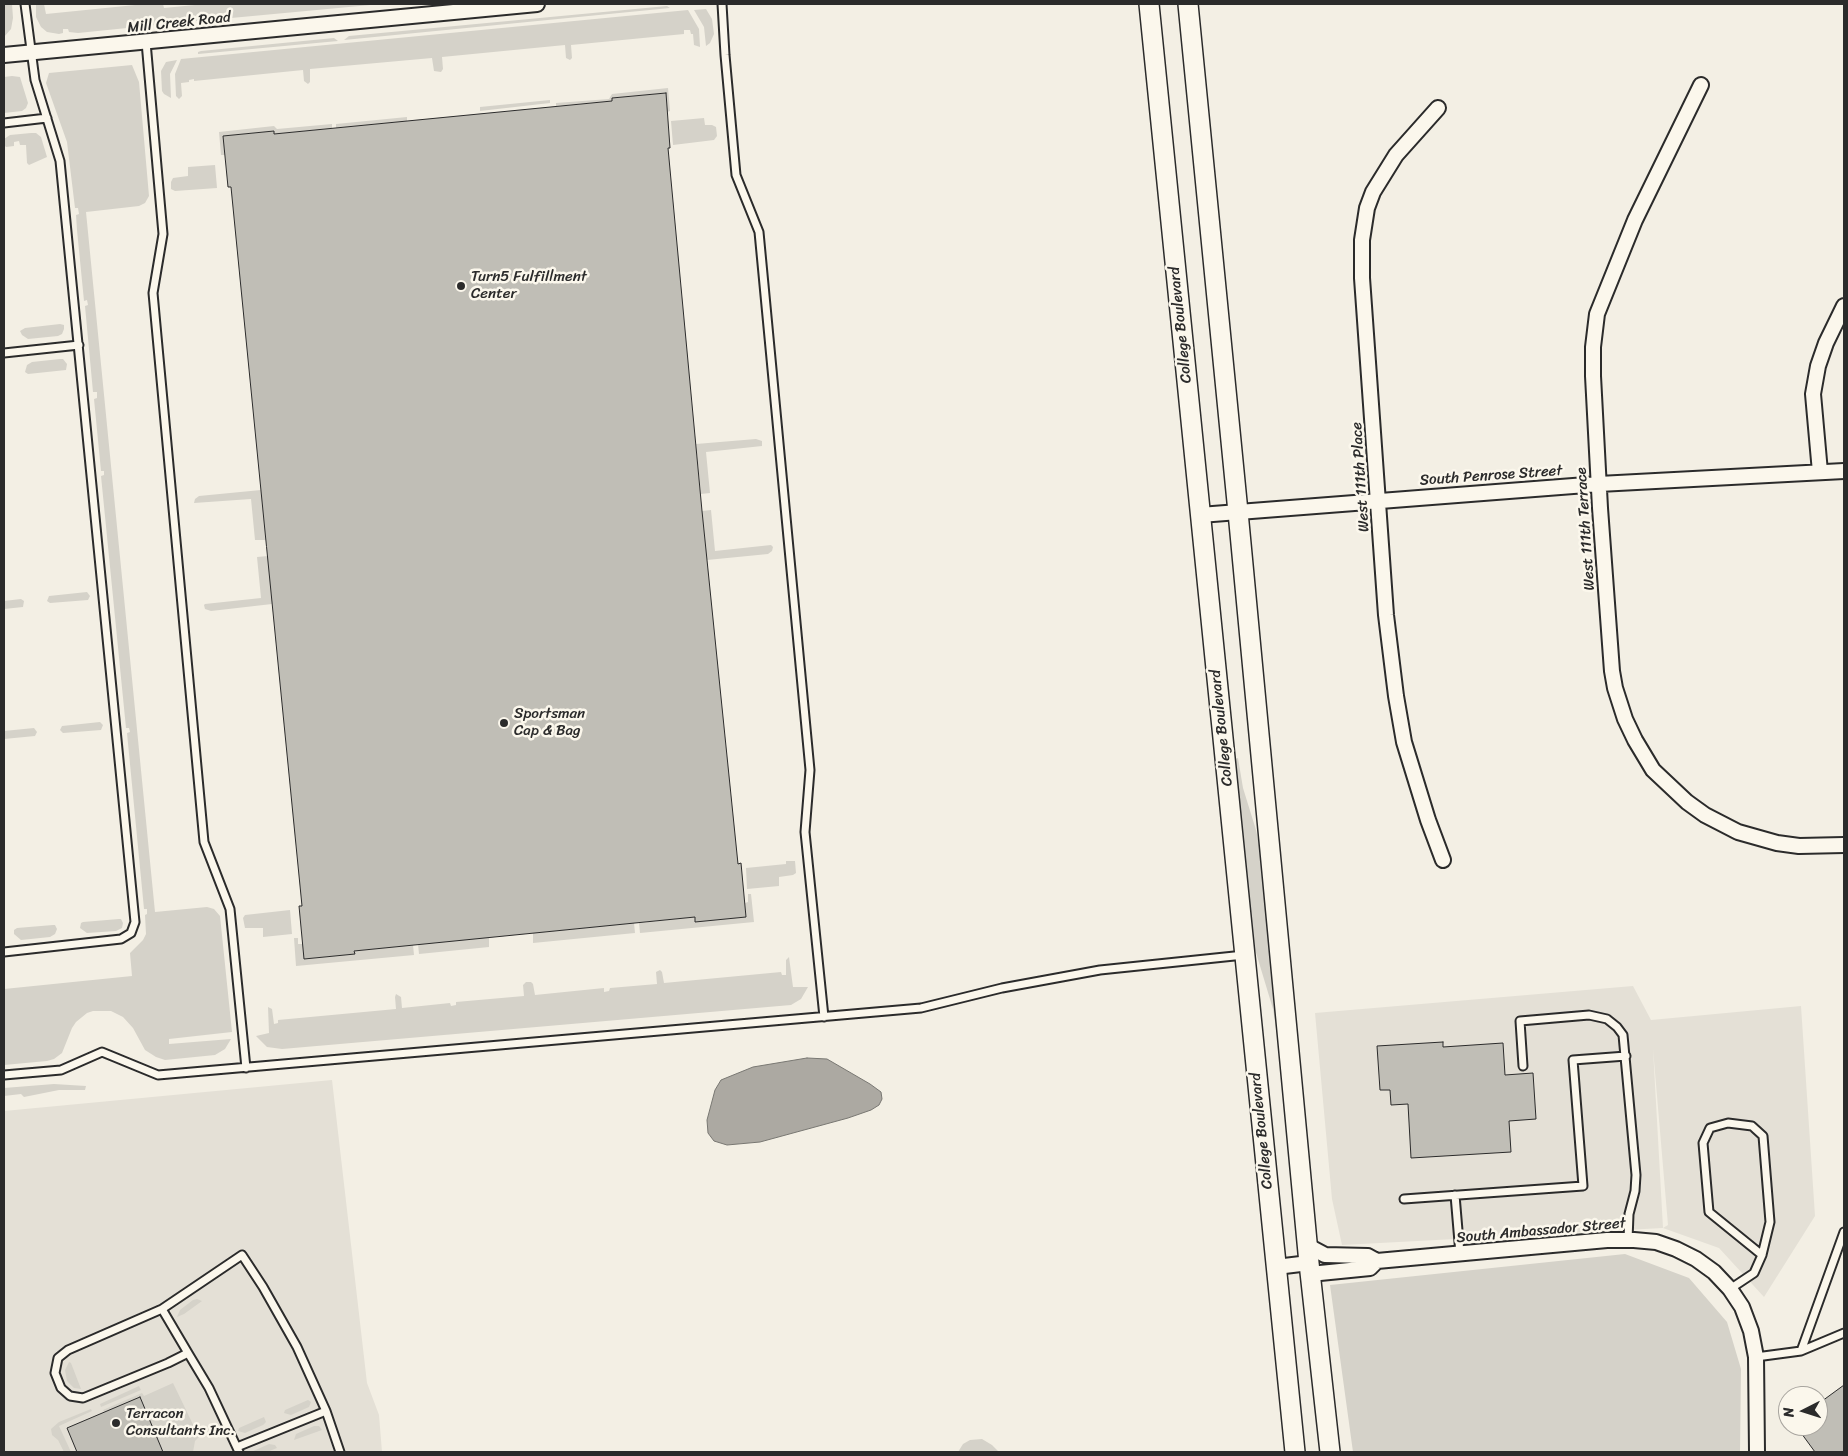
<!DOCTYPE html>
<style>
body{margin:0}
#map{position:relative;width:1848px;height:1456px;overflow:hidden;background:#f3efe4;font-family:Sriracha,sans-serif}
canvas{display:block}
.frame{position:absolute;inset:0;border:5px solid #2b2b2b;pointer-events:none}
.north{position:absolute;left:1778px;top:1386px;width:50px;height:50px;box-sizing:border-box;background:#fbf7ec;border:1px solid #a8a59f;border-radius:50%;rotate:265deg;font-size:14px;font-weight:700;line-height:20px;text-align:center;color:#2b2b2b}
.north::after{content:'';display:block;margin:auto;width:18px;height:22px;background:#2b2b2b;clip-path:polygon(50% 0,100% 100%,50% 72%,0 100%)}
</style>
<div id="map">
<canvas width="1848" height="1456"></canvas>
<div class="frame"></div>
<div class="north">N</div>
</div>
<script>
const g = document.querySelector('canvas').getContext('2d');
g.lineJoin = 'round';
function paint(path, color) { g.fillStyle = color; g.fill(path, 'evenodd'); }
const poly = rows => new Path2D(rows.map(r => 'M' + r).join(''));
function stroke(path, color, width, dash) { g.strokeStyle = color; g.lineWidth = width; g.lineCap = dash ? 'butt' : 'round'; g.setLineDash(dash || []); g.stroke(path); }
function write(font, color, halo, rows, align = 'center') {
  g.font = font + ' Sriracha,sans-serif'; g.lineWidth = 5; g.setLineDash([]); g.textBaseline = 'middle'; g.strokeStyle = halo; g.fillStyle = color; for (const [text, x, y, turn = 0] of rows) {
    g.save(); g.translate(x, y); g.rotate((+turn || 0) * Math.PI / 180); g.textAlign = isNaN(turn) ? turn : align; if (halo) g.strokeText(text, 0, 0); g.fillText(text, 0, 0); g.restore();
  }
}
paint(poly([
 [1633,986,1651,1020,1801,1006,1815,1216,1764,1297,1719,1248,1663,1228,1342,1245,1332,1199,1315,1013],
 [1653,1049,1668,1225,1663,1228],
 [332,1080,367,1383,379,1415,382,1452,4,1452,4,1111]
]), '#e4e0d6');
paint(poly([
 [4,4,12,4,13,18,11,29,4,37],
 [36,4,44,4,46,14,145,4,163,4,164,8,205,4,381,4,199,21,195,21,194,17,189,18,189,21,186,22,78,33,69,32,68,29,63,29,63,33,59,34,47,32,41,27,36,17],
 [667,6,670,8,344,40,349,36],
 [706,9,712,19,714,34,710,43,706,46,704,27,694,10],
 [688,10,699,29,700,47,694,45,693,34,691,34,690,30,684,30,684,34,571,45,572,58,570,60,566,58,565,45,442,57,443,69,441,72,434,71,432,58,310,69,310,82,308,84,304,81,303,70,194,81,194,79,189,80,189,82,181,83,182,96,179,99,176,96,175,74,181,59],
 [334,38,338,41,198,54,198,52,201,51],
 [177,60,170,74,171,98,164,94,162,91,161,71,166,62],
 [132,65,139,82,149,196,145,203,139,206,86,212,155,912,207,907,214,909,220,916,232,1032,169,1039,169,1044,231,1039,225,1049,215,1055,165,1060,156,1057,145,1050,133,1028,123,1017,111,1011,93,1011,87,1013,76,1022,72,1028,62,1053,54,1059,47,1061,4,1065,4,989,132,976,130,953,143,940,146,934,145,915,147,914,147,909,144,909,127,733,130,732,129,728,126,728,101,476,104,475,104,471,101,471,94,399,97,398,97,392,93,392,85,306,88,305,87,300,84,301,77,230,76,215,79,214,78,208,75,208,67,142,46,83,49,73],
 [12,76,20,77,28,103,26,108,22,111,4,113,4,77],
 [668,88,670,111,667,112,665,93,612,98,612,101,556,106,556,103,609,99,612,94],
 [550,100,550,103,480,111,480,107],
 [407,117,407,121,336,128,336,124],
 [704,118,705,125,712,125,716,127,717,136,714,140,673,145,671,121],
 [332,124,332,128,274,134,274,131,223,136,225,155,221,155,219,132,274,126,277,129],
 [31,133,36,133,41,137,47,157,29,165,27,163,26,145,20,145,19,141,14,142,14,146,6,147,4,145,4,139,10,135],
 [215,165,217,188,175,191,171,189,171,182,173,178,188,176,188,167],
 [60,324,64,325,64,329,62,334,58,336,28,339,22,335,20,331,25,328],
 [60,359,63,359,67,364,66,370,28,374,25,372,27,365,32,362],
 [756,439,762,441,762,446,706,452,710,493,701,494,696,444],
 [261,490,266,540,255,540,251,499,194,503,195,499,199,496],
 [711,510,715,551,771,545,773,547,772,551,768,554,707,560,702,511],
 [268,556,272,604,211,611,205,609,204,605,205,604,261,598,257,557],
 [87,592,90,596,88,600,50,603,47,601,49,596],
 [21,599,24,601,23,607,4,609,4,601],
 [100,722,103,725,101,730,63,733,60,730,62,726],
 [34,728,37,732,35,736,4,739,4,731],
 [1238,758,1243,788,1256,830,1263,863,1281,1041,1278,1041,1273,1009,1254,946,1235,759],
 [786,861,795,861,796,873,793,875,779,877,779,886,747,889,746,868,786,864],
 [748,894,751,894,754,922,640,933,639,923,695,917,695,921,746,917,745,903,748,902],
 [290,910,292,934,263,937,263,928,245,928,243,918,245,915],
 [119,919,121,919,123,923,122,928,116,931,87,933,80,928,81,923,83,922],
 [634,923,635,933,533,943,533,933],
 [53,925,55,925,57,929,55,934,50,937,21,940,14,934,14,930,17,928],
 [489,937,489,947,419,954,418,944],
 [294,938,298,938,298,944,303,944,305,959,354,954,355,951,413,945,414,955,296,966],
 [789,957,793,987,808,987,801,999,791,1005,282,1049,267,1047,256,1036,269,1033,268,1007,272,1009,274,1024,278,1023,278,1020,396,1009,395,997,396,994,401,997,402,1008,450,1003,451,1006,456,1005,456,1002,524,996,523,985,526,982,531,982,533,984,535,995,604,988,604,992,609,991,610,988,657,984,656,972,660,970,662,972,664,983,781,972,782,975,786,975,786,960],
 [54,1084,86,1086,85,1090,59,1090,24,1097,21,1094,4,1096,4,1088],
 [1625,1254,1689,1278,1727,1322,1741,1369,1740,1452,1353,1452,1330,1285],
 [197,1299,202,1301,184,1314,177,1317,180,1310,193,1300],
 [69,1362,71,1363,81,1389,74,1388,67,1381,65,1370],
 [173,1383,199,1437,195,1441,193,1452,163,1452,140,1398,104,1413,103,1410,142,1393,144,1396],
 [139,1386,141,1390,101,1407,100,1404],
 [308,1400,311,1402,309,1407,291,1415,284,1413,285,1410],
 [91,1409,92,1411,59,1426,71,1452,64,1452,58,1440,52,1435,51,1429,59,1422],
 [264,1417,266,1422,263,1425,245,1433,238,1431,239,1428],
 [314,1426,319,1426,322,1430,294,1440,296,1434],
 [982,1439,992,1445,999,1452,958,1452,963,1444,970,1440],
 [269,1444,275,1445,277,1448,267,1452,251,1452]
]), '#d5d2c9');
const water = poly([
 [807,1058,827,1059,870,1084,881,1092,882,1099,879,1105,871,1110,848,1118,760,1142,727,1145,714,1141,708,1133,707,1120,715,1090,721,1080,753,1067,807,1058]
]);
paint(water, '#aca9a2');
stroke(water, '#787772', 1);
const building = poly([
 [666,93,670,148,668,148,702,511,738,864,741,863,746,917,695,922,695,917,354,951,355,954,304,959,299,906,302,906,231,187,228,187,223,136,274,131,274,134,612,101,612,98,666,93],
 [1443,1042,1443,1047,1503,1043,1505,1075,1533,1073,1536,1119,1509,1121,1511,1152,1411,1158,1408,1104,1391,1105,1390,1090,1380,1090,1377,1046,1443,1042],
 [1844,1385,1844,1452,1815,1452,1796,1426,1818,1426,1818,1404,1844,1385],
 [140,1397,163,1452,77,1452,67,1428,140,1397]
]);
paint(building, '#c0beb6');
stroke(building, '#2b2b2b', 1);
const service = poly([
 [722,4,725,55,736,175,759,232,810,770,805,832,824,1017],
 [146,42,163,234,153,293,204,842,230,909,246,1068],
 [4,123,47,118],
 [4,353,79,345],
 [4,952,121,939,131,933,135,922,60,161,35,80,25,4],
 [1523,1066,1520,1021,1589,1015,1607,1019,1617,1027,1623,1035,1636,1175,1635,1191,1629,1214,1628,1240],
 [4,1075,61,1070,102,1052,158,1075,921,1008,1002,988,1100,970,1244,955],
 [1455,1195,1460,1254],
 [1404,1199,1583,1186,1573,1060,1626,1056],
 [1730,1289,1754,1273,1762,1255,1770,1222,1763,1136,1752,1126,1728,1123,1710,1128,1703,1143,1709,1212,1762,1255],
 [162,1309,188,1353],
 [1801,1351,1844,1333],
 [1756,1357,1801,1351,1844,1232],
 [237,1447,326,1411],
 [239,1452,209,1388,188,1353,168,1363,83,1398,70,1396,61,1388,55,1373,58,1358,68,1350,162,1309,242,1255,263,1287,297,1347,326,1411,340,1452]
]);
const minor = poly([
 [4,55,537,4],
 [1701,85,1635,220,1597,314,1593,347,1593,376,1600,508,1612,671,1615,688,1625,719,1635,740,1653,770,1687,802,1705,815,1738,832,1777,843,1799,846,1844,845],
 [1438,108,1396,155,1373,192,1367,208,1362,240,1362,278,1386,615,1396,696,1404,742,1428,820,1443,860],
 [1820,472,1813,394,1818,366,1826,343,1844,306],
 [1200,515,1599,484,1844,471],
 [1307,1243,1310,1247,1325,1255,1368,1256,1377,1261,1607,1240,1634,1240,1656,1242,1676,1249,1696,1259,1714,1272,1730,1289,1742,1307,1751,1331,1756,1357,1757,1452],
 [1276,1267,1309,1263],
 [1310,1274,1370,1268,1377,1261]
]);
const secondary = poly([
 [1149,4,1295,1452],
 [1188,4,1238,512,1309,1263,1330,1452]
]);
stroke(service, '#2b2b2b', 11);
stroke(minor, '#2b2b2b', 18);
stroke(secondary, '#2b2b2b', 22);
stroke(service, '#fbf7ec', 7);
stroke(minor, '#fbf7ec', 14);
stroke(secondary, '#fbf7ec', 19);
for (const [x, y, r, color] of [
 [461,286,5,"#2b2b2b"],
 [504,723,5,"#2b2b2b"],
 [116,1423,5,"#2b2b2b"]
]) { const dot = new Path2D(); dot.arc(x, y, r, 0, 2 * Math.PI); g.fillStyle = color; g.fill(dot); stroke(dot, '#fbf7ec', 2); }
write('15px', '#2b2b2b', '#fbf7ec', [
 ["Mill Creek Road",179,23,-6],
 ["College Boulevard",1181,325,-96],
 ["South Penrose Street",1491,476,-4],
 ["West 111th Place",1361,477,-94],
 ["West 111th Terrace",1586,529,-94],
 ["College Boulevard",1222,728,-96],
 ["College Boulevard",1262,1131,-96],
 ["South Ambassador Street",1541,1231,-5]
]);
write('15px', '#2b2b2b', '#fbf7ec', [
 ["Turn5 Fulfillment",471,277],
 ["Center",471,294],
 ["Sportsman",514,714],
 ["Cap & Bag",514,731],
 ["Terracon",126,1414],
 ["Consultants Inc.",126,1431]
], 'left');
</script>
